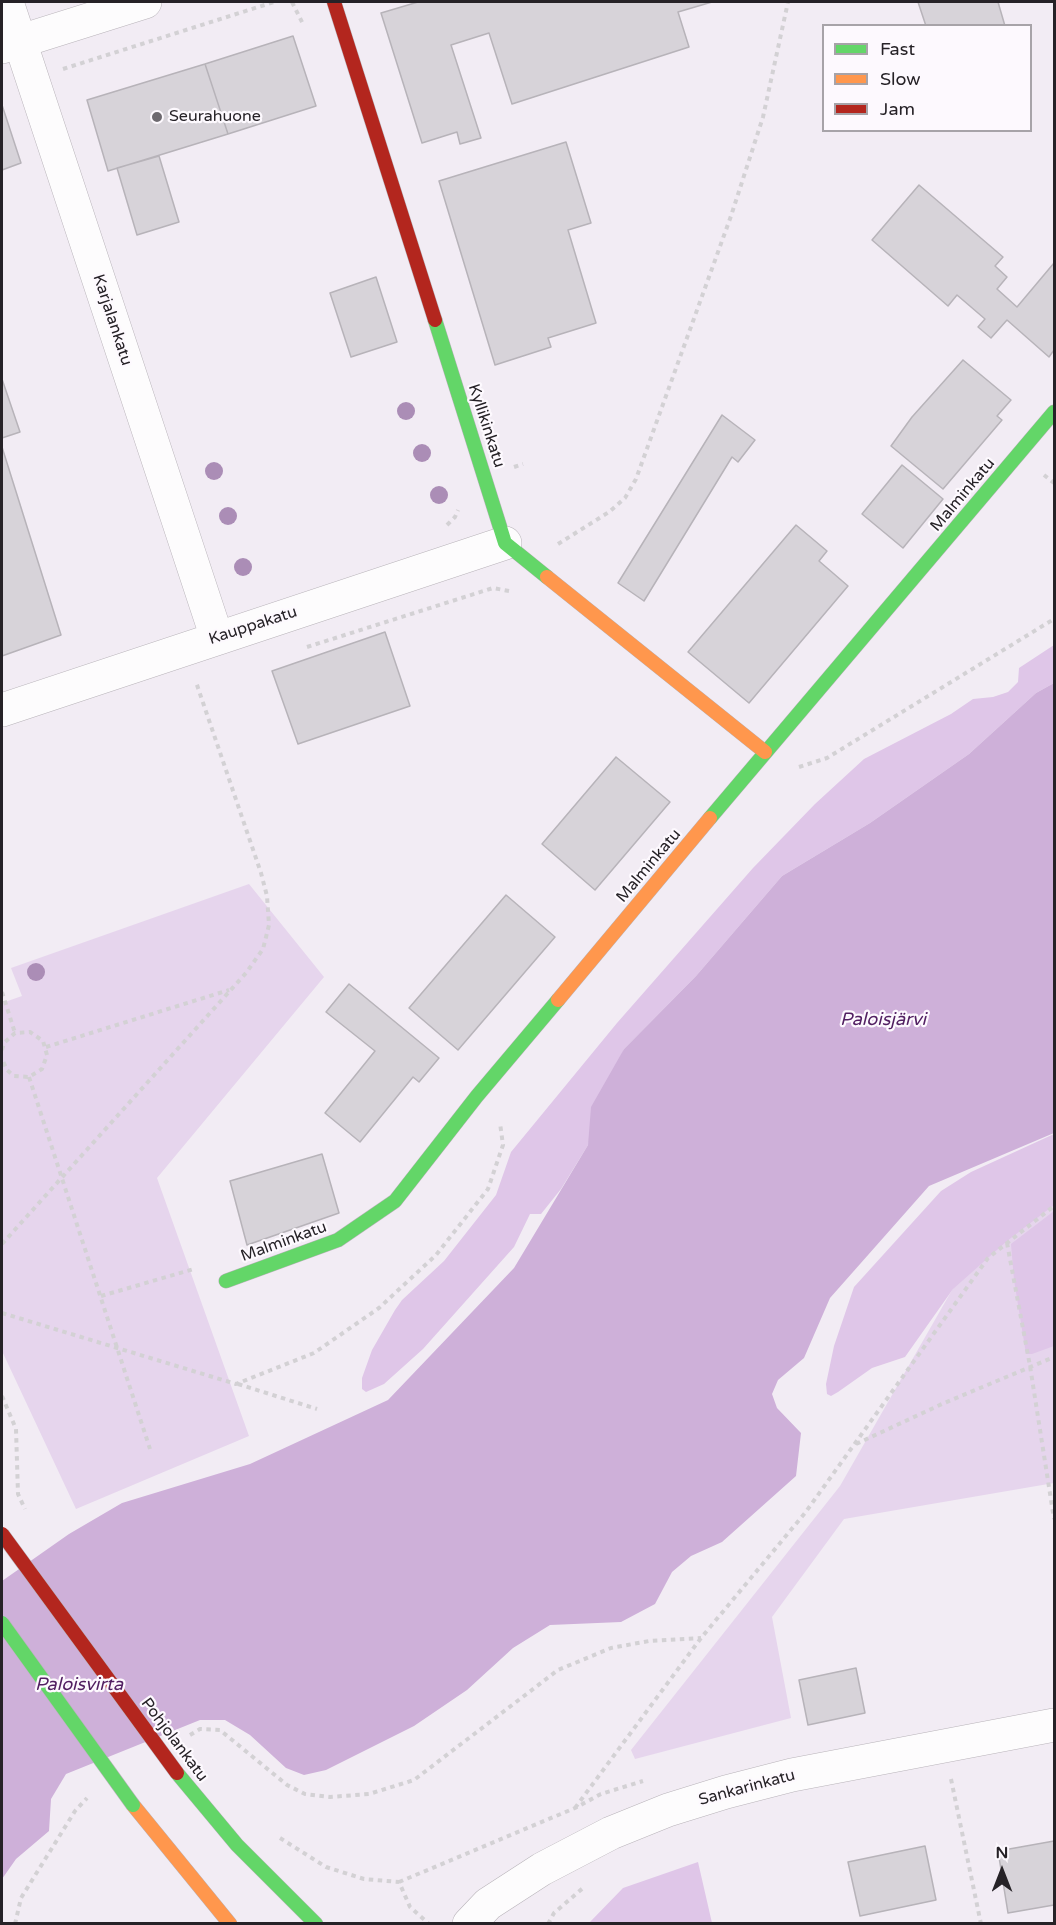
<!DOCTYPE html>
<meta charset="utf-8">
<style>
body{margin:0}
#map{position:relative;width:1056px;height:1925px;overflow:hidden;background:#f2ecf4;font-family:"Varela Round",sans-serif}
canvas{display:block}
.frame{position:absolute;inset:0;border:3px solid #262227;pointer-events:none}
.legend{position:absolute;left:822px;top:24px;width:210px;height:108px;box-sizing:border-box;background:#fdf9fe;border:2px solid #a7a3a8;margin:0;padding:8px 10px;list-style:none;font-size:18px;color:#262227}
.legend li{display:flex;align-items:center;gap:12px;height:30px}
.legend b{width:30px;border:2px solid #a7a3a8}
.north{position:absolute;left:972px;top:1841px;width:60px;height:60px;-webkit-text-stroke:4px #fdf9fe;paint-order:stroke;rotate:0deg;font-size:16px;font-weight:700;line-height:24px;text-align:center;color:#262227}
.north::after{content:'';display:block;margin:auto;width:21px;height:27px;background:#262227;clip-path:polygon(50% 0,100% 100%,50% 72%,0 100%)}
</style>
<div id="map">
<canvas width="1056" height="1925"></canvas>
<div class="frame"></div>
<ul class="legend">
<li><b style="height:8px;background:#63d668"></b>Fast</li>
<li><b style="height:8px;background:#ff974d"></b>Slow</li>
<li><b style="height:8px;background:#b3261e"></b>Jam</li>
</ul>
<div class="north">N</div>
</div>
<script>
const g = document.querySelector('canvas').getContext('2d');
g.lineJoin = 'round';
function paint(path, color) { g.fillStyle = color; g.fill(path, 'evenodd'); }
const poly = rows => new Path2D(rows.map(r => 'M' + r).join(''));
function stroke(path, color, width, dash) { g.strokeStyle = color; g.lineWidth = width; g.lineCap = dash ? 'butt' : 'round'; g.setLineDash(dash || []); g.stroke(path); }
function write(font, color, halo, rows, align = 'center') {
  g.font = font + ' "Varela Round",sans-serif'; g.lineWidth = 4.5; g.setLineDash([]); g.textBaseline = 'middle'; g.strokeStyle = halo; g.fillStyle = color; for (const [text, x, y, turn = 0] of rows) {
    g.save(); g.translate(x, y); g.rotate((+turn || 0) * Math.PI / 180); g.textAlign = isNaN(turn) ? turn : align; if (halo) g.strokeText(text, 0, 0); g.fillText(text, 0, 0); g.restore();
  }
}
paint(poly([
 [249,884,324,977,157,1178,249,1436,76,1509,2,1351,2,1003,22,996,11,968],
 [1054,1203,1054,1483,844,1519,772,1617,791,1718,635,1759,631,1750,840,1486,972,1255]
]), '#e6d5ed');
paint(poly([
 [1054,645,1054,683,1036,693,969,754,870,823,782,876,696,976,624,1049,594,1122,588,1145,561,1189,541,1214,530,1214,514,1247,423,1349,384,1384,366,1392,362,1389,362,1378,372,1350,395,1310,402,1300,444,1261,496,1195,511,1152,617,1023,753,868,815,804,864,759,951,714,973,699,993,697,1008,692,1018,682,1019,668],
 [1054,1134,1054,1205,1007,1241,953,1289,905,1357,872,1368,838,1392,831,1396,827,1394,826,1384,834,1346,854,1287,941,1191,971,1172],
 [1054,1211,1054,1346,1032,1354,1026,1354,1014,1280,1011,1244],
 [698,1862,712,1923,589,1923,623,1888]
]), '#dfc6e8');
paint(poly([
 [1054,683,1054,1133,929,1186,830,1298,804,1358,778,1380,772,1394,777,1408,801,1433,796,1476,722,1542,691,1556,672,1572,655,1604,621,1622,550,1625,513,1648,467,1690,414,1726,326,1770,304,1775,286,1768,250,1735,225,1720,200,1720,66,1774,51,1799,49,1831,16,1859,2,1879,2,1581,69,1534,122,1503,250,1464,388,1400,514,1268,588,1145,591,1107,624,1049,696,976,782,876,870,823,969,754,1036,693]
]), '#ceb0d9');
const building = poly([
 [418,2,712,2,678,12,689,47,512,104,489,33,451,45,481,138,460,144,457,132,422,143,381,13,418,2],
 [918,2,998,2,1005,26,926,26,918,2],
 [293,36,316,106,228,134,205,64,293,36],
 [205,64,228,134,108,171,87,100,205,64],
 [2,105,21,163,2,170,2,105],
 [566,142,591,223,568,230,596,323,548,338,551,347,495,365,439,181,566,142],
 [159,156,179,222,137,235,117,168,159,156],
 [919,185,1003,257,995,266,1007,277,997,289,1017,307,1054,263,1054,350,1049,357,1007,320,991,338,978,327,985,319,957,295,948,306,872,240,919,185],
 [376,277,397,342,351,357,330,293,376,277],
 [963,360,1011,400,997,416,1002,420,943,489,891,446,912,417,963,360],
 [2,379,20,432,2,438,2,379],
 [722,415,755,440,738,462,732,457,644,601,618,583,722,415],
 [2,447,61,635,2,656,2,447],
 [902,465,943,499,903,548,862,514,902,465],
 [796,525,827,551,819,561,848,586,749,703,688,652,796,525],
 [385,632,410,706,298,744,272,671,385,632],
 [616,757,670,802,595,890,542,844,616,757],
 [506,895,555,937,458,1050,409,1008,506,895],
 [349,984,439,1058,419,1082,413,1077,360,1142,325,1113,375,1051,326,1012,349,984],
 [322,1154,339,1213,247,1245,230,1181,322,1154],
 [856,1668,865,1713,808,1725,799,1680,856,1668],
 [1054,1841,1054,1905,1008,1913,998,1851,1054,1841],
 [925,1846,936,1900,860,1916,848,1862,925,1846]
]);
paint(building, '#d7d3d9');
stroke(building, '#b7b3b9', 1.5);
const street = poly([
 [7,2,217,638],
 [2,47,145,2],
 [2,710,505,543],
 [469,1924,488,1904,542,1869,611,1833,668,1810,726,1792,792,1775,1054,1725]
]);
const fast = poly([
 [435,320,505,543,547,577],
 [710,818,1054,412],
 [226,1281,338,1240,395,1201,477,1096,558,1000],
 [177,1773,237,1845,316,1924]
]);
const slow = poly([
 [547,577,765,752],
 [558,1000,710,818],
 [133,1805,230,1924]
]);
const jam = poly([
 [334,2,435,320]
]);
stroke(street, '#b8b3b9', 34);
stroke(fast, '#b8b3b9', 15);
stroke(slow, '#b8b3b9', 15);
stroke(jam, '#b8b3b9', 15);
stroke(poly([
 [292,2,303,24],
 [63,69,274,2],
 [514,467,523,464],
 [1044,475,1054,483],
 [447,525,455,517,458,510],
 [558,544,609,512,625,498,636,479,731,216,763,117,788,2],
 [307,647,493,588,509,591],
 [799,767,827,758,1054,619],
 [2,992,15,1033],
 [46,1047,229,990],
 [2,1050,4,1043,15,1033,30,1032,43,1041,47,1055,42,1069,29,1077,14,1076,7,1070,2,1059],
 [29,1077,150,1449],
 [1007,1243,1030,1366,1054,1519],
 [2,1244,246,973,263,949,269,925,267,896,261,873,196,682],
 [101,1296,194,1269],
 [2,1313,236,1384,314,1353,379,1308,436,1255,488,1189,503,1145,500,1123],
 [238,1384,317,1409],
 [2,1396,16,1429,18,1494,25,1509],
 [856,1444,942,1404,1054,1357],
 [190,1735,200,1729,220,1730,287,1785,305,1794,330,1797,369,1794,414,1780,558,1670,611,1648,649,1641,701,1638],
 [951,1779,981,1924],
 [575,1808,701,1638,805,1513,988,1258,1054,1206],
 [280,1838,326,1867,364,1879,399,1882,410,1907,429,1924],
 [399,1882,575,1808,601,1794,643,1781],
 [15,1924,21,1898,75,1811,87,1798],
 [548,1924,554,1913,583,1888]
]), '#d3d1d4', 4, [4.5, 4.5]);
stroke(street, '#fdfcfd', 33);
stroke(fast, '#63d668', 14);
stroke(slow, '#ff974d', 14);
stroke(jam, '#b3261e', 14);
const fastBridge = poly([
 [2,1623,133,1805]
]);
const jamBridge = poly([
 [2,1534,177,1773]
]);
stroke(fastBridge, '#b8b3b9', 15, []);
stroke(jamBridge, '#b8b3b9', 15, []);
stroke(fastBridge, '#63d668', 14);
stroke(jamBridge, '#b3261e', 14);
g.fillStyle = '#ab8db6';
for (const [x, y] of [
 [406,411],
 [422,453],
 [214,471],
 [439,495],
 [228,516],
 [243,567],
 [36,972]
]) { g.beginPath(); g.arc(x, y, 9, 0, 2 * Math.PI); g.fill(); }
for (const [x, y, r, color] of [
 [157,117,6,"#6d696f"]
]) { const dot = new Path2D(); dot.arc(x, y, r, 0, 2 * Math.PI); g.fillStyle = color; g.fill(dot); stroke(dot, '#fdf9fe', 2); }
write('16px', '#262227', '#fdf9fe', [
 ["Seurahuone",169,117]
], 'left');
write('16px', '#262227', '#fdf9fe', [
 ["Karjalankatu",112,320,72],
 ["Kyllikinkatu",486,426,72],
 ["Malminkatu",963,495,-50],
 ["Kauppakatu",253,626,-18],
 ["Malminkatu",649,866,-50],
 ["Malminkatu",284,1242,-20],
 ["Pohjolankatu",174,1740,53],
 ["Sankarinkatu",747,1788,-15]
]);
write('italic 18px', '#522062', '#fdf9fe', [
 ["Paloisjärvi",883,1020],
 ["Paloisvirta",79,1685]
]);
</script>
